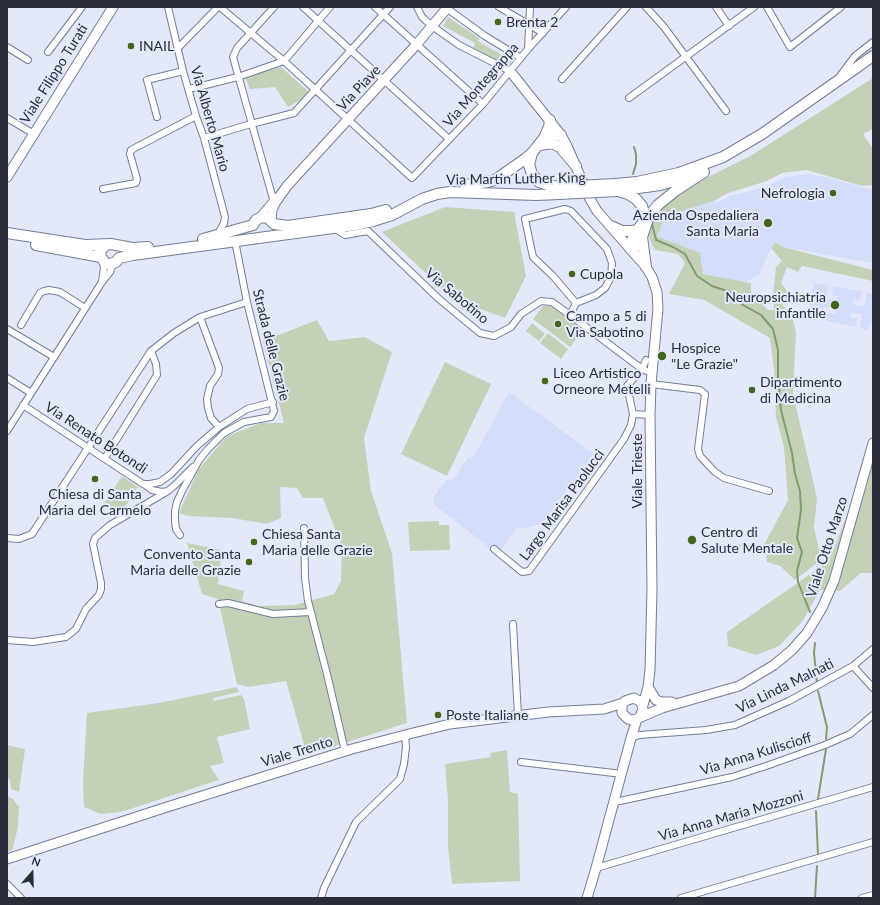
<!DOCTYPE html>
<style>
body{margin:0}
#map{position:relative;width:880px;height:905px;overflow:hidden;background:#e3e9fa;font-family:Lato,sans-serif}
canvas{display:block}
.frame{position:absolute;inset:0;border:8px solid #2a2e39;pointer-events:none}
.north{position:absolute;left:12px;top:853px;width:40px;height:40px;-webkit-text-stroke:3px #e3e9fa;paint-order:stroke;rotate:20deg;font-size:11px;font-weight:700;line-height:16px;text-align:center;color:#2a2e39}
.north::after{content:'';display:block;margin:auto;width:14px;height:18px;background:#2a2e39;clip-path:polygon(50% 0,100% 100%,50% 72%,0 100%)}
</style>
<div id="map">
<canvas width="880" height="905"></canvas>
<div class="frame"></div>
<div class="north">N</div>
</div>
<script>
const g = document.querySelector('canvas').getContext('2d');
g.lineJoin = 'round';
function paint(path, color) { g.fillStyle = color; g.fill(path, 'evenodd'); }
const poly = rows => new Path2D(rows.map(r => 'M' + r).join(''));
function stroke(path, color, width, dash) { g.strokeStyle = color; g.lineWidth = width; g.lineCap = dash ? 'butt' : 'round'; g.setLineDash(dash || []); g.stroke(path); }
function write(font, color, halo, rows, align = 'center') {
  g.font = font + ' Lato,sans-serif'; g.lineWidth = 4; g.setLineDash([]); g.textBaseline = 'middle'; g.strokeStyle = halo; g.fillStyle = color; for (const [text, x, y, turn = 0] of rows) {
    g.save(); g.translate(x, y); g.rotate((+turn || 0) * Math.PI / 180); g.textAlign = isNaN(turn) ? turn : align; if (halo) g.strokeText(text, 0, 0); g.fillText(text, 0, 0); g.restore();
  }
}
paint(poly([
 [807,174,825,177,873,190,873,263,783,247,775,243,771,248,759,275,746,282,703,274,702,263,657,236,667,213,672,211,679,212,714,201,716,203,730,196,766,187,785,177],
 [813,281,816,282,815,284,828,285,826,299,837,300,838,296,832,295,833,286,862,291,860,300,854,299,853,304,864,306,867,293,873,294,873,324,870,323,868,330,860,328,862,314,851,313,850,317,857,318,855,327,826,321,828,313,835,314,835,309,824,307,821,321,813,319,813,317,806,317,806,316,808,316,810,305,809,304,809,302,811,302,812,298,810,297,810,295,812,296,813,291,811,291,812,289,814,289,814,285,813,284],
 [509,392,594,454,542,523,528,528,516,528,498,554,433,504,435,495,446,480,453,480,467,459,475,455]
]), '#d3ddf9');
paint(poly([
 [448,17,479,38,478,41,512,61,507,67,473,48,475,43,443,26],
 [281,67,311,94,288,107,275,87,250,89,244,75],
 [873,78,873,129,863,134,873,149,873,185,862,186,807,170,782,173,767,181,728,193,714,201,679,212,672,211,667,213,657,236,659,237,700,253,703,274,751,283,751,292,768,310,774,310,773,297,776,267,782,261,771,248,775,243,783,247,873,270,873,281,802,266,798,272,787,267,781,283,788,292,787,301,782,305,791,313,796,332,793,394,817,498,814,527,821,560,795,580,780,566,767,562,765,543,788,500,784,447,776,417,774,370,770,338,704,300,669,294,685,263,678,254,655,250,647,234,653,217,667,201,708,177,752,155],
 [445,207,514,212,526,276,505,318,453,299,382,232],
 [543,306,550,306,554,308,583,330,570,347,533,319],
 [317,320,329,341,365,337,392,352,364,438,371,491,392,553,407,723,307,755,286,681,248,687,237,684,218,599,202,594,187,543,222,550,218,584,244,591,242,601,259,606,295,605,334,594,341,581,342,547,323,498,303,498,297,488,280,487,281,518,267,524,232,518,188,516,179,513,198,470,227,436,261,423,284,423,263,341],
 [532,323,545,334,539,341,526,331],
 [548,333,568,349,561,359,540,343],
 [445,362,491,384,447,476,401,454],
 [873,448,873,573,861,573,840,591,820,590,802,622,779,646,756,655,728,646,727,632,829,561],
 [122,476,138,487,119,516,103,505],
 [439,521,439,525,449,525,450,550,410,551,408,522],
 [237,687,239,692,213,698,213,701,241,695,244,699,250,729,217,737,224,763,210,766,219,780,121,812,100,814,84,807,83,782,87,713,159,703],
 [7,745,25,749,19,792,11,789,10,780,7,778],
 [507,750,510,792,518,794,520,881,452,884,448,846,448,801,445,764,491,757,490,753],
 [7,796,13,799,19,807,18,827,14,843,12,850,7,852]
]), '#c3d2b7');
stroke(poly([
 [633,174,636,164,636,154,634,147],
 [652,224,656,240,673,247,685,254,697,276,712,286,730,292,743,305,761,315,773,329,778,350,778,378,781,410,792,453,795,474,800,491,801,510,797,538,802,552,797,571,798,582,810,612],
 [815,643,814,653,817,683],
 [818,691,827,727,826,739],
 [818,799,826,749],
 [816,811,818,855],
 [815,898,817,866]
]), '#849a71', 2);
const street = poly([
 [168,7,183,71,196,116,204,138,225,217,224,223,217,236],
 [220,7,284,61,412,178,483,104,528,49,566,7],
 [303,7,449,139],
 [375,7,483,104],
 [417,7,422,17,432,26,459,45,510,71],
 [445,7,485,36,521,58],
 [499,7,543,33],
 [646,7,664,27,726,111],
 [716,7,729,26],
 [767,7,790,47,841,7],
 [7,47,28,60],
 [178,48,218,7],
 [528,49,530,7],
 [48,52,82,7],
 [840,76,855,56,873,42],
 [562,79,627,7],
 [189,89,238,77,284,61,330,7],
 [629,98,754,7],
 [157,117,147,80,183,71],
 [7,118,34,134],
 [204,138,251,124,294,113,390,7],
 [103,189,136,183,137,179,130,154,131,150,196,116],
 [273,199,233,57,237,48,274,7],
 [258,218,276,197],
 [334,228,345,235,368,231,439,299,480,333,494,336,511,327,521,314,541,301,552,302,570,315],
 [102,281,104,268,103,261],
 [576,303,553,276,533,257,525,219,565,209,571,211,607,249,612,263,611,277,605,288,596,295,576,303,570,315,642,369,652,373],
 [200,317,219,368,218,374,210,386,207,399,208,408,211,418,219,427],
 [21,325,40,293,44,291,49,290,60,292,85,308],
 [7,329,54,357],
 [646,360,642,369,627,386,633,414,650,415],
 [7,378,31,393],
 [651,384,700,390,705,394,698,449,700,456,715,472,724,478,769,491],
 [23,405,143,484,150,484,160,482,171,474,197,446,219,427,247,409,273,402],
 [7,431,102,282,110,272,113,263],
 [105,458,157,375,156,364,151,351],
 [144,484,152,490,162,492,168,491,176,484,193,467],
 [304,528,305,578,308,601,327,674,345,751],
 [180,535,176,529,175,521,175,511,177,502,182,491,199,460,208,449,224,433,244,422,271,417,274,411,247,302,235,241],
 [7,538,19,539,32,534,151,351,174,333,200,317,247,302],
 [494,549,522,572,529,571,624,439,631,425,633,414],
 [219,604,228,603,273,614,311,612],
 [513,624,518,715],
 [7,640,33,642,66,637,76,629,86,609,99,595,101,589,101,583,93,544,95,538,110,525,168,491],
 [853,666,873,688],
 [631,738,639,735,706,730,735,725,789,701,853,666,873,649],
 [521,762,622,774],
 [615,802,732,777,766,766,825,745,850,734,873,715],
 [596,868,873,787],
 [7,884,21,898],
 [321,898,324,888,356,822,400,779,404,764,406,747,405,735],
 [681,898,873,842],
 [862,898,873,895]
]);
const secondary = poly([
 [510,71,561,135,567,146,590,199,597,211,646,267,652,277,657,292,658,309,651,384,650,415,652,590,650,670,648,687,643,705],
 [7,177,113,7],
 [271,220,272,210,275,203,287,186,416,45,448,7],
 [648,687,656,700,662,702,672,702],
 [640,717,643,709,641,702,634,698,625,701,622,705,622,713,628,719,634,720,662,708,739,686,774,665,792,650,807,633,822,608,834,581,873,443],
 [7,859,167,807,352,749,405,735,450,724,548,712,604,709,623,703],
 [587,898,596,868,631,738,637,719]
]);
const primary = poly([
 [544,138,553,135,561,135],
 [540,145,552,143,560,147,576,166],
 [532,153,529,165,532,174,539,182,548,185,559,187],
 [615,184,637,182,679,173,723,157,762,134,873,56],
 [465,185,488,182,495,180,525,159,532,153,544,138,549,127,550,120],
 [617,191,660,185,691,176],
 [274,224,288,226,371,214,386,210],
 [253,225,256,220,262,217,268,218,274,224],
 [611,226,622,231,631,231,637,230,643,223,644,214,642,206,636,199,628,194,621,192],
 [637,230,633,237,630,248,635,247,639,243,642,237],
 [7,233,85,245,111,244,132,248,148,247],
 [203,239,253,225],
 [36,245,101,257],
 [106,245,100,251,101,257,105,263,111,264,116,262,119,258,133,255,355,225,373,221,392,215,422,199,437,194,450,192,536,195,559,194],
 [646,267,642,237,649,216,658,205,675,191,704,172]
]);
stroke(street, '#747d97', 8);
stroke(secondary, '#747d97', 11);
stroke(primary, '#747d97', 12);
stroke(street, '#fff', 6);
stroke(secondary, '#fff', 9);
stroke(primary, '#fff', 10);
const primaryBridge = poly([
 [559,187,615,184],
 [559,194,617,191]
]);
stroke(primaryBridge, '#747d97', 12, []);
stroke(primaryBridge, '#fff', 10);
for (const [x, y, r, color] of [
 [498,22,4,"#43651c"],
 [131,46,4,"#43651c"],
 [833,193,4,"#43651c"],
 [768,223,5,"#43651c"],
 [572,274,4,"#43651c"],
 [835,305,5,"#43651c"],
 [558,324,4,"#43651c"],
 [662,356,5,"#43651c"],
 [545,381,4,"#43651c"],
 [752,390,4,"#43651c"],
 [95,479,4,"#43651c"],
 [692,540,5,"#43651c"],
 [254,542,4,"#43651c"],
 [249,562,4,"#43651c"],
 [438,715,4,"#43651c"]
]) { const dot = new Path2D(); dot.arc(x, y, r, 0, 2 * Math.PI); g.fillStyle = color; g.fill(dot); stroke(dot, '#e3e9fa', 1.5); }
write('14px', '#2a2e39', '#e3e9fa', [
 ["Brenta 2",506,22],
 ["INAIL",139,46],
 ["Nefrologia",825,193,"right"],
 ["Azienda Ospedaliera",759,215,"right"],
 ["Santa Maria",759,231,"right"],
 ["Cupola",580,274],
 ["Neuropsichiatria",826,297,"right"],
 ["infantile",826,313,"right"],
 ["Campo a 5 di",566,316],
 ["Via Sabotino",566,332],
 ["Hospice",671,348],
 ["\"Le Grazie\"",671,364],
 ["Liceo Artistico",553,373],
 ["Orneore Metelli",553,389],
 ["Dipartimento",760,382],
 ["di Medicina",760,398],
 ["Chiesa di Santa",95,494,"center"],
 ["Maria del Carmelo",95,510,"center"],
 ["Centro di",701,532],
 ["Salute Mentale",701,548],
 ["Chiesa Santa",262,534],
 ["Maria delle Grazie",262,550],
 ["Convento Santa",241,554,"right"],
 ["Maria delle Grazie",241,570,"right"],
 ["Poste Italiane",446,715]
], 'left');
write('14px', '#2a2e39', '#e3e9fa', [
 ["Viale Filippo Turati",54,74,-58],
 ["Via Montegrappa",481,85,-49],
 ["Via Piave",359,88,-47],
 ["Via Alberto Mario",210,119,74],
 ["Via Martin Luther King",516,179,-1],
 ["Via Sabotino",457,296,40],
 ["Strada delle Grazie",271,345,76],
 ["Via Renato Botondi",96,438,33],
 ["Viale Trieste",637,471,-90],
 ["Largo Marisa Paolucci",562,505,-54],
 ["Viale Otto Marzo",827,547,-72],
 ["Via Linda Malnati",785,686,-26],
 ["Viale Trento",297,752,-17],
 ["Via Anna Kuliscioff",756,754,-17],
 ["Via Anna Maria Mozzoni",731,816,-16]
]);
</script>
